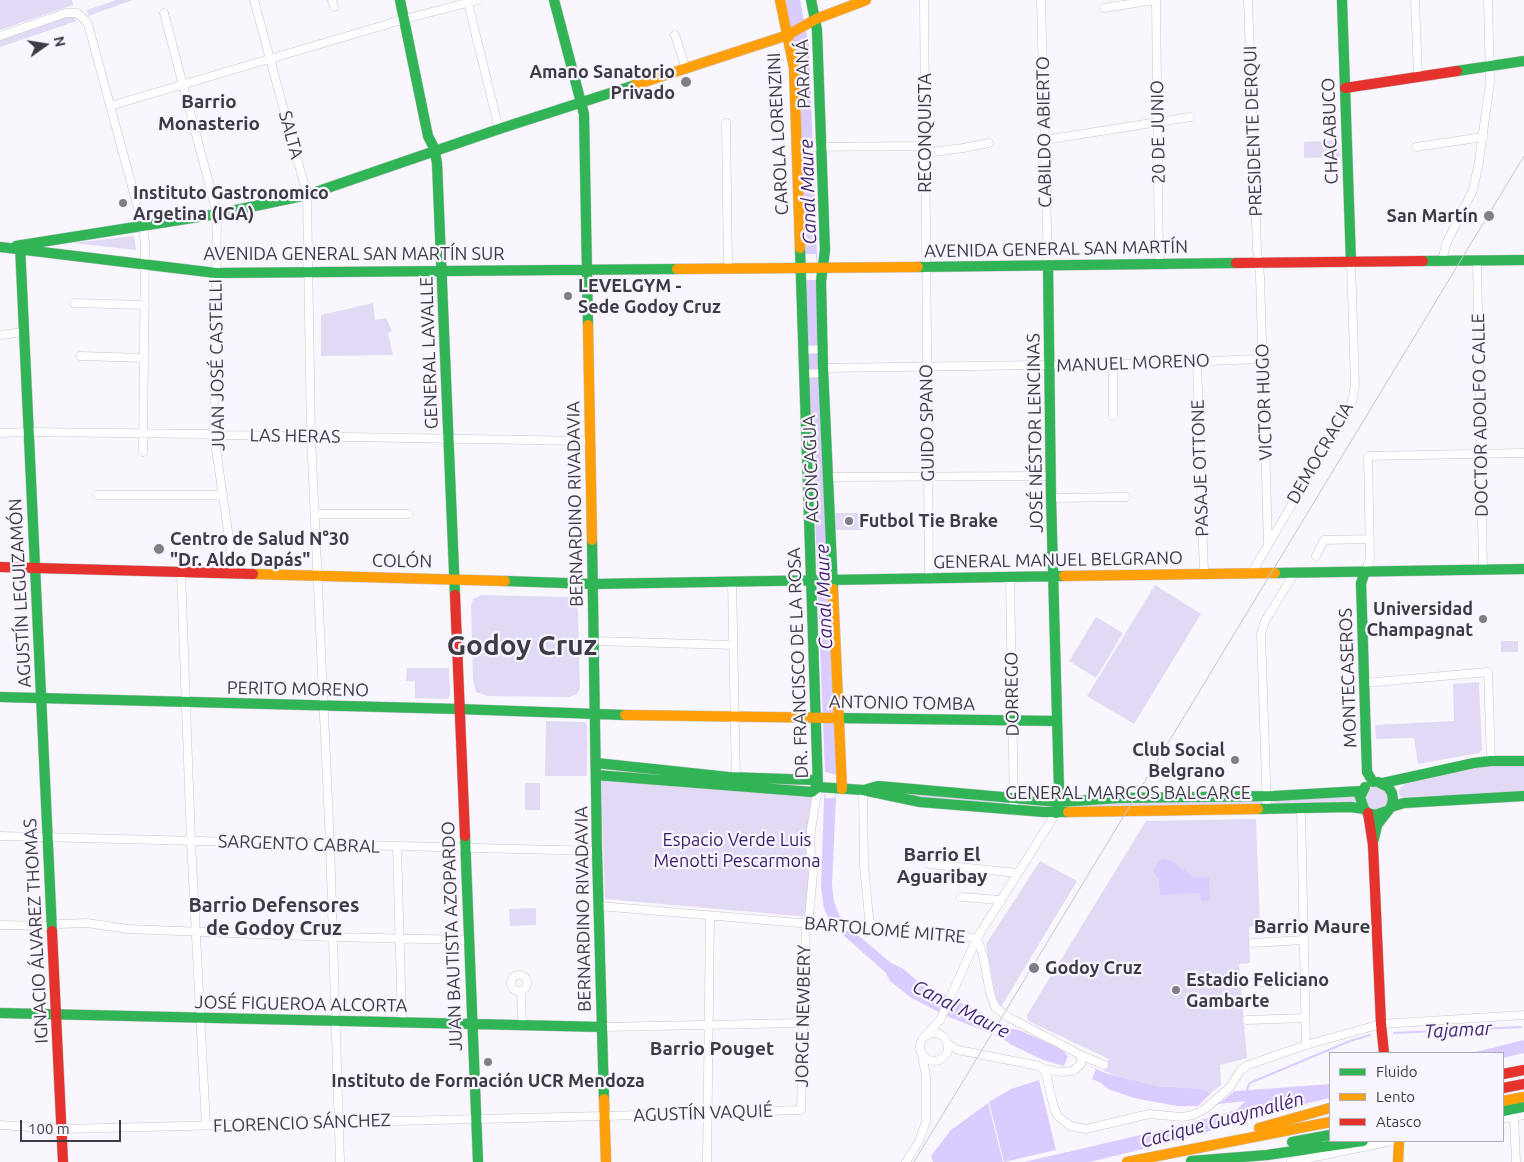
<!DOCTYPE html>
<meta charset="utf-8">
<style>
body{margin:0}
#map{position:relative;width:1524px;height:1162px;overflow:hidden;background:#f9f7fd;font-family:Ubuntu,sans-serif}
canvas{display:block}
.legend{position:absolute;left:1329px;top:1052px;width:175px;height:90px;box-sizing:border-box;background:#f8f5ff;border:1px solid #adabb4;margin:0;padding:6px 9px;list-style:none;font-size:15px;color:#3d3b44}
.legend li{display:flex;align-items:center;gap:10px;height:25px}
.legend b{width:25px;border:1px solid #adabb4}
.north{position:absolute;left:20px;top:20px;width:50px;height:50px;-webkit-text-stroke:4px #f8f5ff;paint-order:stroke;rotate:77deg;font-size:14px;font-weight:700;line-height:20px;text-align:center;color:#3d3b44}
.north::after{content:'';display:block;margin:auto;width:18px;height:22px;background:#3d3b44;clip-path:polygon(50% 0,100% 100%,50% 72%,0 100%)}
.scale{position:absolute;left:20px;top:1120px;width:101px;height:22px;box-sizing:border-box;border:2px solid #3d3b44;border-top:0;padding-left:6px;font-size:15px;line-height:18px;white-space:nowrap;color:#3d3b44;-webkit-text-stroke:4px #f8f5ff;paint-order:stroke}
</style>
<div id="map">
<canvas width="1524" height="1162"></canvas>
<ul class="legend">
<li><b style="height:6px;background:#30b455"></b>Fluido</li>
<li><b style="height:6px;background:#ff9f0a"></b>Lento</li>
<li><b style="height:6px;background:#e5322d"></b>Atasco</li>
</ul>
<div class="north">N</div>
<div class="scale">100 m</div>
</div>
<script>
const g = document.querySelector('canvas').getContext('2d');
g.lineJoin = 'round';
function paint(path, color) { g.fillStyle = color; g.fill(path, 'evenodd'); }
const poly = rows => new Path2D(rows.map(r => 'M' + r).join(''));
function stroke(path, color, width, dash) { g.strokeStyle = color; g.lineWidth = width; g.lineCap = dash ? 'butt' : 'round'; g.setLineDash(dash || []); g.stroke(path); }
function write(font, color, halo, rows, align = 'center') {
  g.font = font + ' Ubuntu,sans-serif'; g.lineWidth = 4.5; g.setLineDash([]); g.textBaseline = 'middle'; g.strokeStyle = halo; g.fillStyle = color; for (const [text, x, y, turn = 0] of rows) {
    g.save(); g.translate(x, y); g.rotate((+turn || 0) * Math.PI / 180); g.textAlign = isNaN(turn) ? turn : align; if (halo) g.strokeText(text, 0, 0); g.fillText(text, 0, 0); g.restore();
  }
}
paint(poly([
 [0,0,72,0,73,5,0,30],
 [116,0,133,0,88,16,87,10],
 [69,16,74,18,77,21,0,47,0,40],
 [1339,140,1340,157,1304,158,1304,142],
 [134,236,136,250,72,243],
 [373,303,375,320,386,318,392,331,388,333,393,355,321,356,321,315],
 [835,513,863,513,863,530,834,530],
 [1155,585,1201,614,1134,724,1087,696],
 [481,595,568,597,574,600,577,605,578,612,580,688,577,694,569,697,487,696,476,692,473,679,471,606,473,599],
 [1096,617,1123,633,1096,678,1069,661],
 [1501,641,1518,641,1518,652,1501,652],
 [407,668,449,668,450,696,447,699,415,698,415,681,406,681],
 [1479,682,1482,750,1479,753,1418,764,1414,738,1376,739,1375,725,1454,721,1453,684],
 [546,721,585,722,587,725,587,776,545,776],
 [1491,765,1524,766,1524,792,1402,797,1399,795,1399,790,1404,784,1409,782],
 [601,779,817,797,814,816,809,917,605,899],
 [525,783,540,783,540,810,525,810],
 '1365 798a12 12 0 1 1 24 0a12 12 0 1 1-24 0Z',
 [884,790,1006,802,1006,806,924,799],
 [1356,795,1356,803,1279,804,1276,803,1274,801],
 [1262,800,1262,804,1259,805,1181,807,1066,807,1111,802],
 [1256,819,1260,926,1249,927,1250,963,1239,964,1247,1058,1220,1065,1221,1085,1211,1093,1202,1089,1157,1086,1117,1076,1104,1071,1109,1059,1028,1021,1027,1015,1146,821],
 [1040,861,1077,881,1001,1007,996,1000,986,944],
 [536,908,536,925,510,926,509,909]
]), '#e2daf5');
paint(poly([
 [785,0,800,0,809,46,837,775,832,884,834,902,839,915,858,935,891,963,902,968,920,983,982,1013,1005,1028,1019,1030,1060,1048,1068,1056,1105,1073,1157,1086,1202,1089,1211,1093,1330,1084,1330,1098,1276,1111,1184,1139,1090,1162,1024,1162,1175,1127,1236,1110,1246,1101,1198,1106,1177,1106,1134,1098,1108,1089,1101,1083,1064,1066,1043,1060,1012,1045,1000,1037,944,1015,910,997,890,981,885,972,842,934,829,920,824,908,821,887,825,772,797,62],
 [1164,859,1173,861,1193,877,1209,877,1210,900,1201,901,1200,893,1160,895,1159,879,1154,873,1154,869,1159,861],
 [1524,1040,1524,1053,1503,1058,1503,1053,1471,1053],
 [1039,1080,1056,1150,1004,1162,989,1102,1011,1089],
 [988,1103,1003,1162,933,1162,931,1156,951,1130]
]), '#daccfe');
paint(poly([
 [800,138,813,138,813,155,801,156],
 [804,254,816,254,817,280,806,280],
 [825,772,837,775,835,798,825,798],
 [995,1023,1005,1028,1000,1037,990,1032],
 [1068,1056,1096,1069,1092,1079,1064,1066],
 [1235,1091,1221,1102,1198,1106,1211,1093]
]), '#f9f7fd');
stroke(poly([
 [1394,1033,1521,1027],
 [1247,1090,1249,1084,1252,1082,1350,1041,1370,1035]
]), '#daccfe', 2);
const street = poly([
 [254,0,307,195,311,436,330,844,340,1162],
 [332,0,334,7],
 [924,0,929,579],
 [1041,0,1048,265],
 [1156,0,1159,264],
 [1248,0,1257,250,1260,276,1268,542],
 [1415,0,1418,76],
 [468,3,499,129],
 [1104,8,1155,0],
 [164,13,217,214,214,435,234,573],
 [675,35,686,69],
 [0,36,66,13,77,13,85,20,88,24,143,227,145,244,143,452],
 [110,106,405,19,478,0],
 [726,123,728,269],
 [1044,140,1190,117],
 [796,147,925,146],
 [1416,147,1483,137],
 [925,153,963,148,989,143],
 [1442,261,1446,244,1473,190,1479,162,1490,82,1488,0],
 [1477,261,1483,570],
 [74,303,145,305],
 [0,335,24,332],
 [803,350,823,349],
 [80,356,144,358],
 [1197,362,1204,574],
 [823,368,1188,363,1206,361,1263,359],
 [804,374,823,373],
 [1113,416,1113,365],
 [0,433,29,432,205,434,224,435,590,441],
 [828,477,1051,476],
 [97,495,223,495],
 [1051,498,1126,497],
 [315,514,409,514],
 [1316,556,1324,540,1370,539],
 [181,572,191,841,206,1125],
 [1365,572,1370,559,1368,456,1524,453],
 [1251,574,1352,402,1355,385,1351,262],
 [1010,576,1014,811],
 [732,581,736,782],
 [594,641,733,645],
 [1364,683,1488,672,1491,761],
 [863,790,864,866,870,928],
 [1301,808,1306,1045],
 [1267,809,1261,634,1265,621,1295,572],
 [0,836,597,851],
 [397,846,402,1023],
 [929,864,1018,873],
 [961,897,1001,900],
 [599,906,977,938],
 [0,925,51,926,59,924,87,923,128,929,332,937,469,940],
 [977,938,983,955,990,993,995,1007,1008,1017,1081,1055,1104,1065],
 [1253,943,1304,940],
 '511 983a8 8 0 1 1 16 0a8 8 0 1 1-16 0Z',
 [1241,983,1304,981],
 [521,991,522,1026],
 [1247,1020,1305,1018],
 [602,1027,803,1023],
 '920 1047a14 14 0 1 1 28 0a14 14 0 1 1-28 0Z',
 [927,1034,940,1020,977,938,1056,813],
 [947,1043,958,1050,1039,1066,1043,1069,1046,1074,1054,1108,1058,1116,1070,1126,1086,1129,1149,1114,1182,1117,1193,1115,1205,1109,1230,1087,1240,1071,1248,1065,1306,1045,1381,1024,1524,1015],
 [1043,1069,1061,1072,1073,1071,1081,1064,1081,1055],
 [1514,1117,1516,1162],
 [1503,1119,1524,1115],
 [0,1125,61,1129,605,1116,801,1110,806,923,809,917,813,874,810,846,811,830,818,787],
 [707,1162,710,916],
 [906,1162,919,1141,926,1122,926,1077,922,1054],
 [1291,1162,1392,1141]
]);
const fast = poly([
 [400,0,428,136,434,148,437,163,455,595],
 [554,0,584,114,588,325],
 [811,0,817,30,825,250,821,281,823,368,833,589],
 [1342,0,1351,262],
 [1457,71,1524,61],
 [20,245,52,931],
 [16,246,217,214,307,195,499,129,635,85],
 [0,247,216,273,677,269],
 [800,248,818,787],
 [1423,261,1524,260],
 [1048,265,1051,498,1059,789,1059,802,1056,813],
 [918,267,1236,263],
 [592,540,597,851,604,1099],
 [1365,572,1361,583,1367,772,1373,782],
 [1275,573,1524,569],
 [505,581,593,584,1064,576],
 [0,697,459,709,625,715],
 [835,718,1057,721],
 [596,763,728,777,813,780,818,787],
 [596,775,812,792,818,787,863,790,920,802,1044,812,1068,812],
 [1383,783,1474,763,1491,761,1524,761],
 [1365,787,1360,797,1364,809,1368,813,1375,815,1387,811],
 [864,790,878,786,1059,802,1118,798,1274,796,1361,791],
 [1391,807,1404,803,1524,796],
 [1258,809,1351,807,1364,809],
 [465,836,478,1162],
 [1374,839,1377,825,1391,807,1393,800,1392,793,1388,787,1378,782],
 [0,1013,602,1027],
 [1503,1111,1524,1107],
 [1292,1142,1330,1135],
 [1191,1161,1267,1155,1363,1141]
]);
const slow = poly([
 [780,0,794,68,800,248],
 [635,85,788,35,816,19,866,0],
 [677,269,918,267],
 [588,325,592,540],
 [253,574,505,581],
 [1064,576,1275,573],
 [833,589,842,789],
 [625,715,835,718],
 [1068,812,1258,809],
 [604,1099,606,1162],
 [1503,1101,1524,1097],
 [1259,1128,1330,1108],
 [1127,1162,1330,1122],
 [1398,1162,1399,1141]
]);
const jam = poly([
 [1345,88,1457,71],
 [1236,263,1423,261],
 [0,567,253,574],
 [455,595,465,836],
 [1368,813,1373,845,1381,1024,1384,1053],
 [52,931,63,1162],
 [1503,1074,1524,1070],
 [1503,1088,1524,1084]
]);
stroke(street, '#c8c6cd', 9);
stroke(fast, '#c8c6cd', 11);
stroke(slow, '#c8c6cd', 11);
stroke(jam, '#c8c6cd', 11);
stroke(street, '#fefeff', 8);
stroke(fast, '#30b455', 10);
stroke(slow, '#ff9f0a', 10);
stroke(jam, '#e5322d', 10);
stroke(poly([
 [914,1162,1524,156]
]), '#c8c7c9', 1);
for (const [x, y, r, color] of [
 [686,82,6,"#7f7d85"],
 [123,203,5,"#7f7d85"],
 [1489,216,6,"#7f7d85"],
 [568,296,5,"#7f7d85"],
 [849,521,5,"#7f7d85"],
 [159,549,6,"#7f7d85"],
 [1483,619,5,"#7f7d85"],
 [1235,760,5,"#7f7d85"],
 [1034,968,6,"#7f7d85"],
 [1176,990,5,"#7f7d85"],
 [488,1062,5,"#7f7d85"]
]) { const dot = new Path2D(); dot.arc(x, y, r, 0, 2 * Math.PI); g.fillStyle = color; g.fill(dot); stroke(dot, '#f8f5ff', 2); }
write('bold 18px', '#3d3b44', '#f8f5ff', [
 ["Amano Sanatorio",675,72,"right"],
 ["Privado",675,93,"right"],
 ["Instituto Gastronomico",133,193],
 ["Argetina (IGA)",133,214],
 ["San Martín",1478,216,"right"],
 ["LEVELGYM -",578,286],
 ["Sede Godoy Cruz",578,307],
 ["Futbol Tie Brake",859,521],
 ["Centro de Salud N°30",170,539],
 ["\"Dr. Aldo Dapás\"",170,560],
 ["Universidad",1473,609,"right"],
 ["Champagnat",1473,630,"right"],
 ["Club Social",1225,750,"right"],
 ["Belgrano",1225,771,"right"],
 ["Godoy Cruz",1045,968],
 ["Estadio Feliciano",1186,980],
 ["Gambarte",1186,1001],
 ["Instituto de Formación UCR Mendoza",488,1081,"center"]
], 'left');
write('18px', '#3d3b44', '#f8f5ff', [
 ["PARANÁ",803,74,-92],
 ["PRESIDENTE DERQUI",1253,131,-92],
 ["CHACABUCO",1330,131,-92],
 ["CABILDO ABIERTO",1044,132,-91],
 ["20 DE JUNIO",1158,132,-91],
 ["RECONQUISTA",925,133,-90],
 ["CAROLA LORENZINI",778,134,-93],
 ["SALTA",291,135,75],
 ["AVENIDA GENERAL SAN MARTÍN",1056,249,-1],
 ["AVENIDA GENERAL SAN MARTÍN SUR",354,254],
 ["GENERAL LAVALLE",429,353,-92],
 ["MANUEL MORENO",1133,363,-2],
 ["JUAN JOSÉ CASTELLI",217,365,-91],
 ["VICTOR HUGO",1264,402,-92],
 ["DOCTOR ADOLFO CALLE",1480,415,-91],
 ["GUIDO SPANO",927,423,-91],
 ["JOSÉ NÉSTOR LENCINAS",1035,433,-91],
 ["LAS HERAS",295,436,1],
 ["DEMOCRACIA",1320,453,-60],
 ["PASAJE OTTONE",1200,468,-92],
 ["ACONCAGUA",811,469,-92],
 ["BERNARDINO RIVADAVIA",575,504,-91],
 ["GENERAL MANUEL BELGRANO",1058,560,-1],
 ["COLÓN",402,561,1],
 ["AGUSTÍN LEGUIZAMÓN",20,593,-93],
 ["DR. FRANCISCO DE LA ROSA",798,663,-92],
 ["MONTECASEROS",1348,678,-92],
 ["PERITO MORENO",298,689,1],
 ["DORREGO",1012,694,-91],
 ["ANTONIO TOMBA",902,703,1],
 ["GENERAL MARCOS BALCARCE",1128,793],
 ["SARGENTO CABRAL",299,844,2],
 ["BERNARDINO RIVADAVIA",583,909,-91],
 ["BARTOLOMÉ MITRE",885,930,5],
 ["IGNACIO ÁLVAREZ THOMAS",36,931,-93],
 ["JUAN BAUTISTA AZOPARDO",452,936,-92],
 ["JOSÉ FIGUEROA ALCORTA",301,1004,1],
 ["JORGE NEWBERY",803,1016,-89],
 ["AGUSTÍN VAQUIÉ",703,1113,-2],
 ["FLORENCIO SÁNCHEZ",302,1123,-2]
]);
write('18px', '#3c1c69', '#f8f5ff', [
 ["Espacio Verde Luis",737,840],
 ["Menotti Pescarmona",737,861]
]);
write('bold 19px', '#3d3b44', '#f8f5ff', [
 ["Barrio",209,102],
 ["Monasterio",209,124],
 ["Barrio El",942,855],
 ["Aguaribay",942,877],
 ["Barrio Maure",1312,927],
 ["Barrio Pouget",712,1049]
]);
write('italic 19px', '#422370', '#f8f5ff', [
 ["Canal Maure",808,192,-92],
 ["Canal Maure",824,597,-92],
 ["Canal Maure",961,1009,27],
 ["Tajamar",1458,1030,-3],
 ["Cacique Guaymallén",1222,1120,-15]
]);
write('bold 20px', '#3d3b44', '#f8f5ff', [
 ["Barrio Defensores",274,905],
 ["de Godoy Cruz",274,928]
]);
write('bold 28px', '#3d3b44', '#f8f5ff', [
 ["Godoy Cruz",522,646]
]);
</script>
